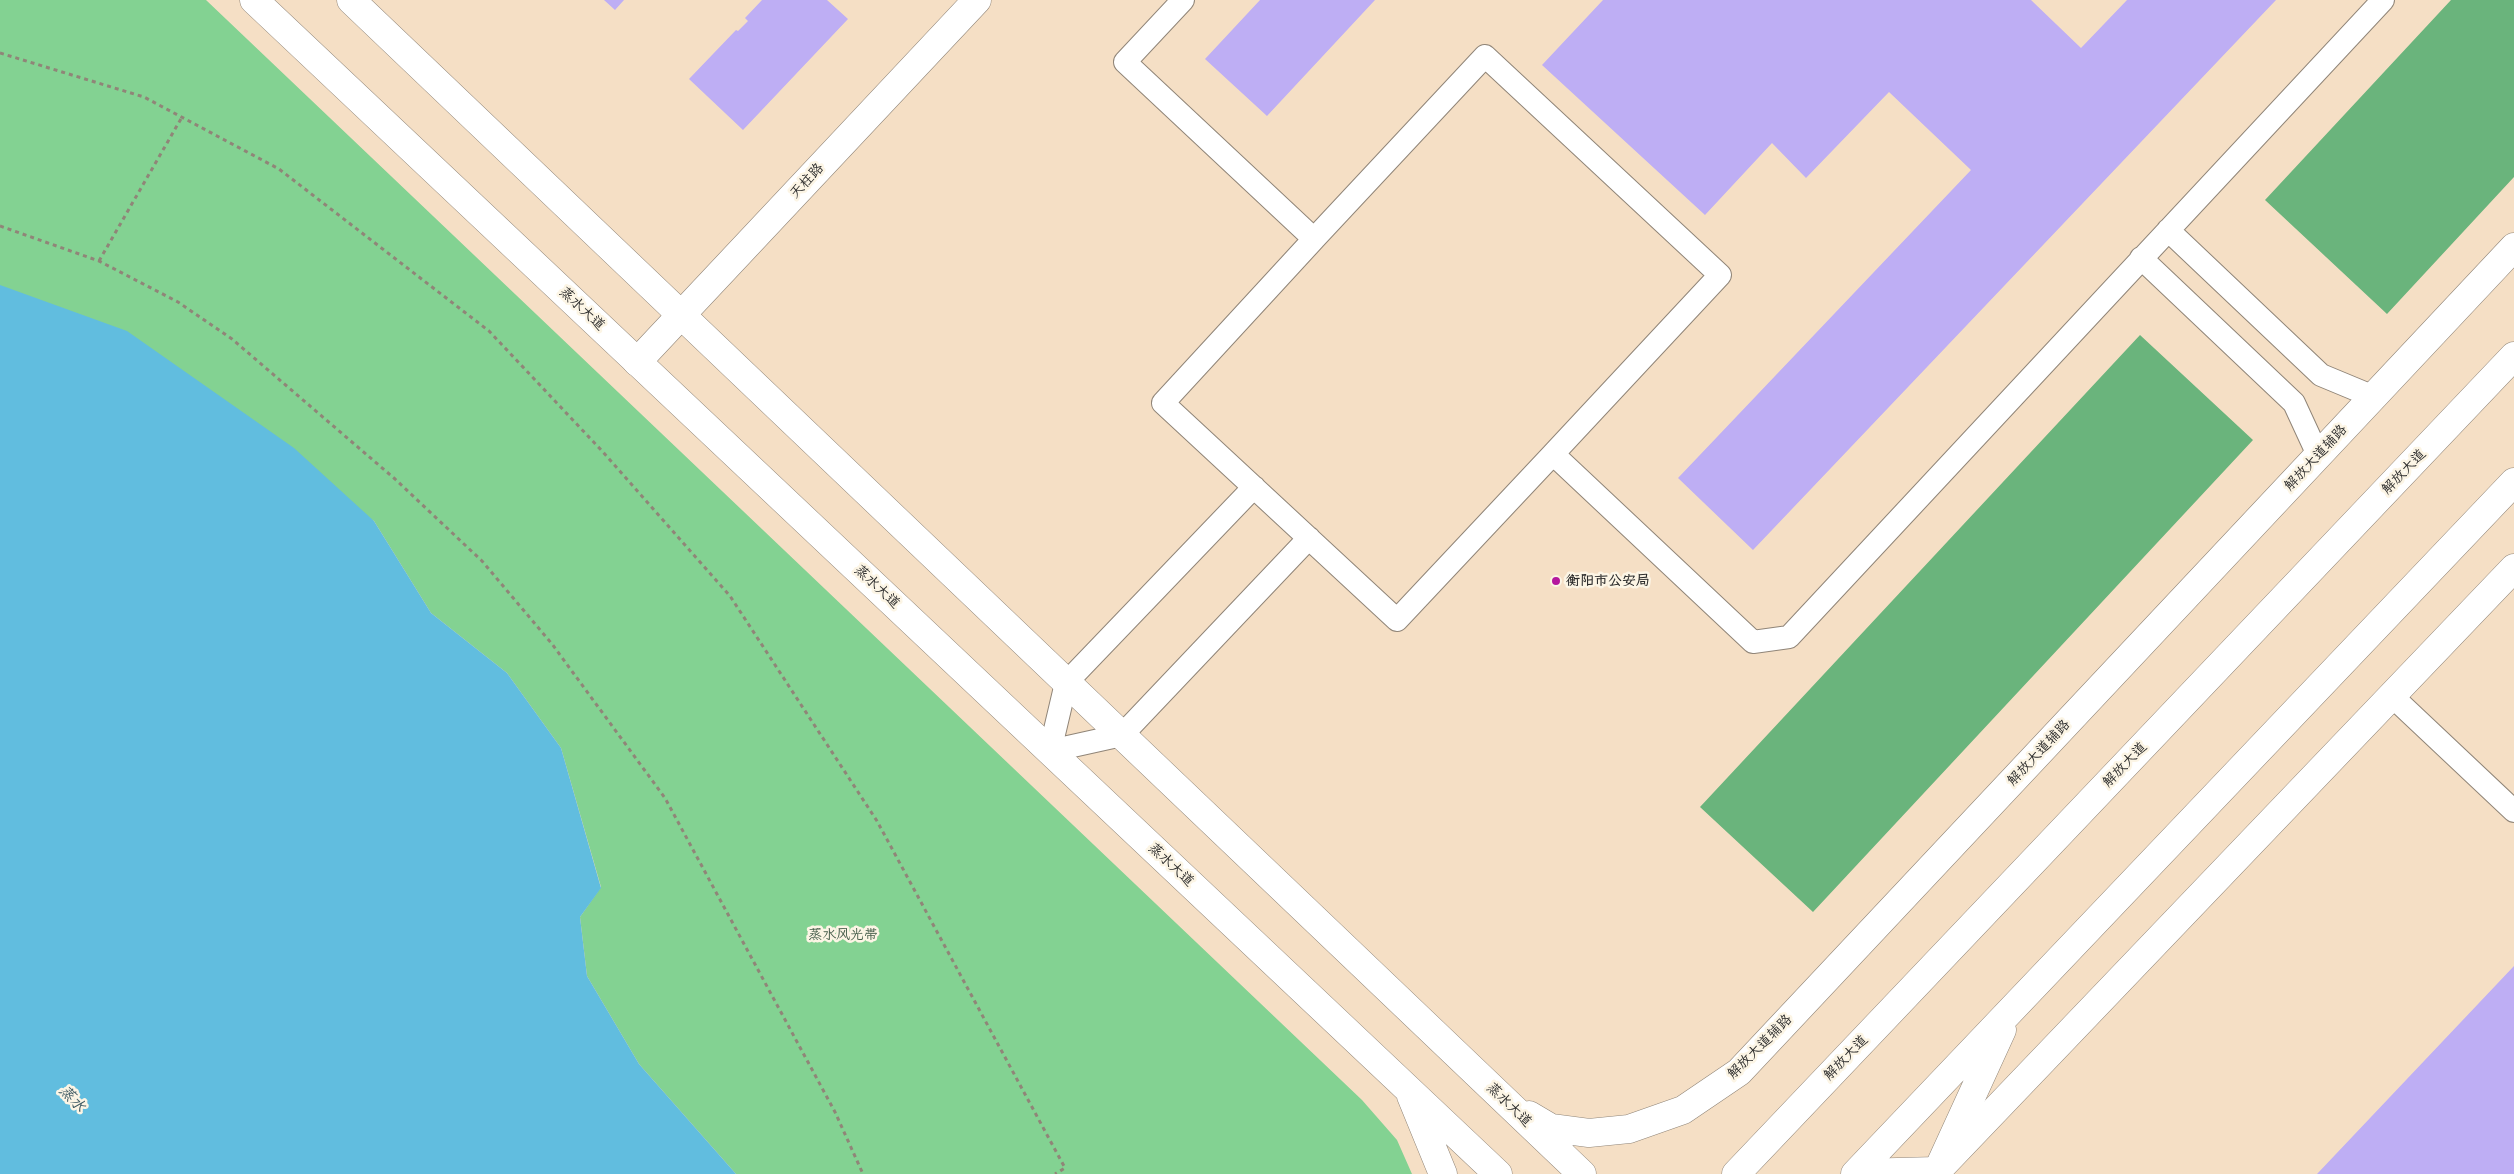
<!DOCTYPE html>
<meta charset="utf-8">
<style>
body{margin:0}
canvas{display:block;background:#f5dfc5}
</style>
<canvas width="2514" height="1174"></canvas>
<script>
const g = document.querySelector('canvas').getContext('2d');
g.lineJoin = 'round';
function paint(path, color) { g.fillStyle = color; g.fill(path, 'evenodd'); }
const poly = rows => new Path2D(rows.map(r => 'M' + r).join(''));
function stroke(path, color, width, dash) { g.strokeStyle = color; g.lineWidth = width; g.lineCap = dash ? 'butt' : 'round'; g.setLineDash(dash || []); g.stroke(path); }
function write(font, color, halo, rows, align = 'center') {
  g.font = font + ' "Patrick Hand","LXGW WenKai TC",sans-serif'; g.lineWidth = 5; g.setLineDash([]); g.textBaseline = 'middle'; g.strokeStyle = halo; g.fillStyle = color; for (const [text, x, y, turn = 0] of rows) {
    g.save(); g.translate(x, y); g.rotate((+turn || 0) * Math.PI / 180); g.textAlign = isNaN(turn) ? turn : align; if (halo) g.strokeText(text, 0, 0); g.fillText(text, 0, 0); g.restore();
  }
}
paint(poly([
 [0,0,206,0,1362,1100,1397,1140,1412,1174,736,1174,639,1064,587,976,580,917,601,887,561,748,507,673,431,613,374,521,0,286]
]), '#83d292');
paint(poly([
 [2451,0,2514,0,2514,177,2387,314,2265,200],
 [2140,335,2253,440,1813,912,1700,807]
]), '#6ab47c');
paint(poly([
 [0,285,127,331,294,448,374,521,431,613,507,673,561,748,601,888,580,917,587,976,639,1064,736,1174,0,1174]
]), '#61bddf');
paint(poly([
 [604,0,624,0,615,10],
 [762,0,827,0,848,19,743,130,689,79,736,30,738,31,748,21,745,18],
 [1260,0,1375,0,1267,116,1205,59],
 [1603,0,2031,0,2081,48,2127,0,2276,0,1753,550,1678,478,1971,170,1889,92,1806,178,1772,143,1705,215,1542,65],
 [2514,966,2514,1174,2317,1174]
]), '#beaef4');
const lane = poly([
 [1183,0,1125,62,1314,239,1163,403,1397,620,1553,454,1753,642,1789,637,2383,0],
 [2168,230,2321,375,2374,397],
 [1314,239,1485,56,1720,275,1553,454],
 [2141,258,2294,403,2318,455],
 [1254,487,1066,683,1050,751,1122,735,1309,538],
 [2393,697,2514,811]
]);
const secondary = poly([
 [637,362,977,0]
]);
const primary = poly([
 [254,0,1498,1174],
 [351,0,1582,1174],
 [1411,1096,1443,1174],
 [1529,1115,1551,1128,1589,1133,1629,1129,1683,1110,1739,1072,2514,247],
 [1857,1173,1937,1171,2514,568]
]);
const highway = poly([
 [1736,1174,2514,356],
 [1855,1174,2514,482],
 [1936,1174,2002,1030]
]);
stroke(lane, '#908578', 24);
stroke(secondary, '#908578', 29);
stroke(primary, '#908578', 29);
stroke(highway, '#908578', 29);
stroke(poly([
 [0,53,144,97,279,169,489,331,603,452,730,596,877,821,1065,1168,1055,1174],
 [0,226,99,261,178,302,232,339,395,479,482,561,552,644,665,798,835,1112,863,1174],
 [99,261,182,117]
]), '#908578', 3, [4, 4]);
stroke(lane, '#fff', 22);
stroke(secondary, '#fff', 28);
stroke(primary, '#fff', 28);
stroke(highway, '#fff', 28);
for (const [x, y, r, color] of [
 [1556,581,5,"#b5179e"]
]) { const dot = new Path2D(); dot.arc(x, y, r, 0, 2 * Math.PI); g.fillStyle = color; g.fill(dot); stroke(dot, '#fcf5e5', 2); }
write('14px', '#2b2b2b', '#fcf5e5', [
 ["天柱路",807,181,-47],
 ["蒸水大道",582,309,43],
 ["解放大道辅路",2316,458,-47],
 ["解放大道",2404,472,-46],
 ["蒸水大道",877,587,43],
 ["解放大道辅路",2039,753,-47],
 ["解放大道",2125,765,-46],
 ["蒸水大道",1171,865,43],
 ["解放大道辅路",1760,1047,-45],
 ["解放大道",1846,1058,-46],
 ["蒸水大道",1509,1105,44]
]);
write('bold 14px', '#2b2b2b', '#fcf5e5', [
 ["衡阳市公安局",1566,581]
], 'left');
write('14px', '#455d4a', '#fcf5e5', [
 ["蒸水风光带",843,935]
]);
write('italic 15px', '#3b5761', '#fcf5e5', [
 ["蒸水",72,1099,46]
]);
</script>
